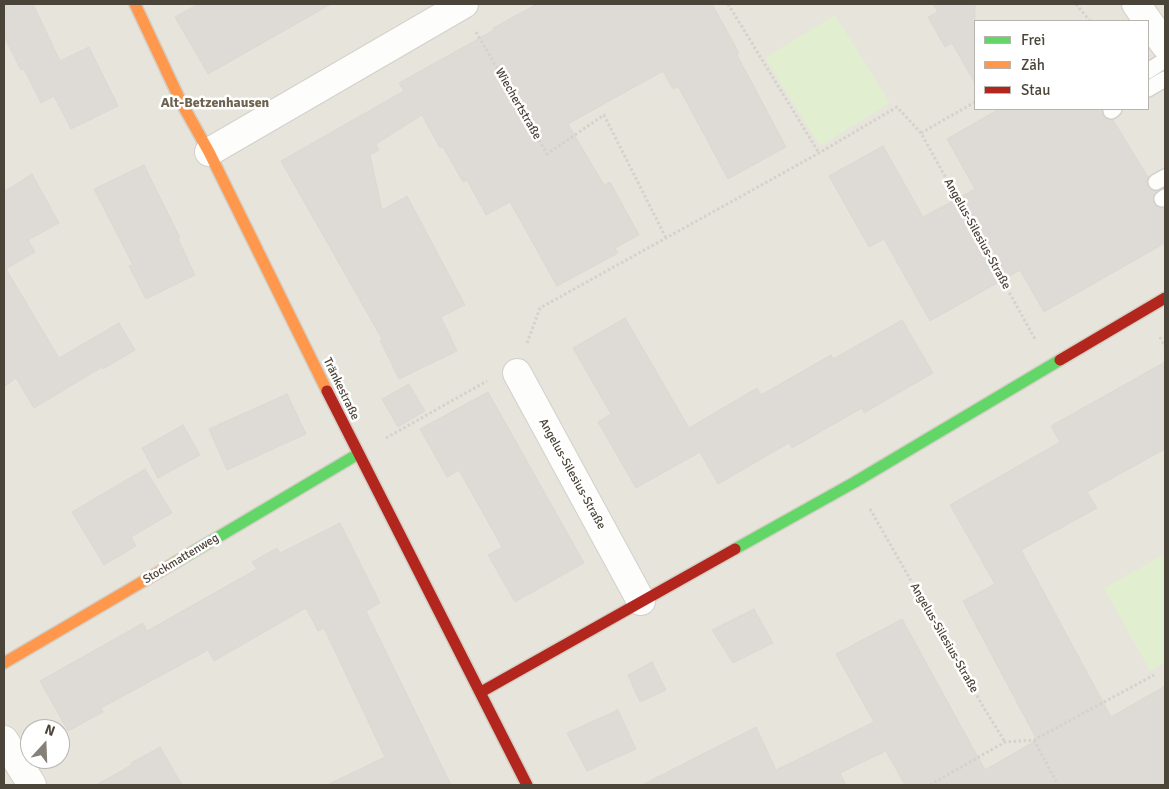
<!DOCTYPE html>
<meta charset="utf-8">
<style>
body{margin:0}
#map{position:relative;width:1169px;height:789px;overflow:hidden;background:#f4f2ee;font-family:Signika,sans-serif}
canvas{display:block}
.frame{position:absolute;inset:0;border:5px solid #4b4439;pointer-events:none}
.legend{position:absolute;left:974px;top:20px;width:175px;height:90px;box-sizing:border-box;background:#fff;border:1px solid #b7b4b0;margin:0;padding:6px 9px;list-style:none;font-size:15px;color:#4b4439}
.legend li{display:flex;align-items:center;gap:10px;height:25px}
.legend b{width:25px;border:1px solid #b7b4b0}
.north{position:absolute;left:20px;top:719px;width:50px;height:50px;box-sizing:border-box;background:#fff;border:1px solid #b7b4b0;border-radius:50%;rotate:20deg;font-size:14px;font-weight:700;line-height:20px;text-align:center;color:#4b4439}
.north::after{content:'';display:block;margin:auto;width:18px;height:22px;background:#868178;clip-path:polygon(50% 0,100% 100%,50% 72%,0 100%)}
</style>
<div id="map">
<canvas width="1169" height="789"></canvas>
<div class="frame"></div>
<ul class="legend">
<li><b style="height:6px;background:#63d668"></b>Frei</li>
<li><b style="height:6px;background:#ff974d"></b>Zäh</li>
<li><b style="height:6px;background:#b3261e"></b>Stau</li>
</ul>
<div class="north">N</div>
</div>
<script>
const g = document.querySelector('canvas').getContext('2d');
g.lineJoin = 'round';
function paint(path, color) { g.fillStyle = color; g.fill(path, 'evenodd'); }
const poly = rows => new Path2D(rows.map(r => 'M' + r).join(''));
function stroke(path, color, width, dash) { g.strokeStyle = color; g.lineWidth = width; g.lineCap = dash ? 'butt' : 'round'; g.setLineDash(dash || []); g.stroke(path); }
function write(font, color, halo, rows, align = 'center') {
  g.font = font + ' Signika,sans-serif'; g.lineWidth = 5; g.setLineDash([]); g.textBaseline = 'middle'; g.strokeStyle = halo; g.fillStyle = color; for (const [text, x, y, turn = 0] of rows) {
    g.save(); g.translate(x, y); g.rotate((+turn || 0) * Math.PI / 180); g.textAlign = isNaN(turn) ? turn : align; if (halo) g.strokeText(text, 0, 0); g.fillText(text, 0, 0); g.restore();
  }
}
paint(poly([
 [4,4,1165,4,1165,785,4,785],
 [975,21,1148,21,1148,109,975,109],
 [30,729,60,729,60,759,30,759]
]), '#e7e4dc');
paint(poly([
 [835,15,890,103,820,146,765,58],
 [1165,554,1165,662,1150,671,1104,588]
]), '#e1eecf');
const building = poly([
 [4,4,33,4,60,61,89,47,118,106,71,129,54,96,41,103,24,69,21,70,4,36,4,4],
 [198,4,331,4,208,74,175,17,198,4],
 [537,4,712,4,739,53,737,55,786,147,728,179,678,86,673,89,663,71,568,124,604,185,610,182,639,235,615,248,618,253,557,286,510,202,486,215,467,180,463,182,443,147,440,148,422,115,376,144,379,150,370,155,382,210,407,196,465,305,441,317,457,351,399,379,380,340,382,339,281,161,404,91,399,83,494,30,493,28,537,4],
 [933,4,975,4,975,83,952,43,945,47,928,17,938,12,933,4],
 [999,109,1102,109,1103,116,1107,120,1113,120,1148,177,1147,182,1148,187,1152,190,1157,191,1153,195,1154,204,1158,208,1165,208,1165,243,1044,312,1020,270,930,321,884,239,869,247,829,176,883,146,923,217,975,189,947,139,999,109],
 [144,165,180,238,178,239,195,275,146,299,129,266,133,265,94,189,144,165],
 [32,174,59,223,28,240,35,252,6,269,59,358,119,323,135,350,103,369,102,367,34,408,16,378,4,387,4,192,32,174],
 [625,318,689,428,757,388,761,395,831,355,833,359,902,320,933,373,864,413,862,408,792,448,789,443,718,484,700,452,636,488,598,422,611,414,573,348,625,318],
 [1165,362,1165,449,1087,492,1097,508,1021,550,1111,717,1165,686,1165,785,905,785,886,751,840,773,846,785,642,785,756,727,776,770,874,722,836,654,902,619,985,770,1037,740,963,601,995,584,950,505,1060,442,1051,426,1165,362],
 [409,384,425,411,398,427,382,399,409,384],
 [488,392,584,563,515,602,488,555,502,547,459,470,447,477,420,429,488,392],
 [287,394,306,434,227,470,209,429,287,394],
 [183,425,200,455,158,478,142,448,183,425],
 [145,469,172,513,131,537,136,546,104,565,72,512,145,469],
 [340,523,380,603,366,611,451,785,327,785,385,757,324,628,318,631,306,608,214,661,208,650,101,708,103,712,68,731,40,681,143,623,147,631,257,569,252,562,277,548,280,553,340,523],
 [754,609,773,643,733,663,712,630,754,609],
 [652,662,666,690,640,702,628,675,652,662],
 [618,710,636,749,587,771,567,733,618,710],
 [160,747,182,785,96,785,132,765,131,763,160,747]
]);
paint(building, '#dedbd6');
stroke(building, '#dcd9d4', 1);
const lane = poly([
 [1148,71,1165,60],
 [1148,89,1165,79],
 [1111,111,1114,109],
 [1156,182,1165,177],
 [1162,199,1165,197]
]);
const street = poly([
 [1136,4,1165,45],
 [209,152,464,4],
 [517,373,641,601],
 [4,740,32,785]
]);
const fast = poly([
 [735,549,855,482,1060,360],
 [176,562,358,454]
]);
const slow = poly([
 [135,4,181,102,209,152,327,391],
 [4,663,176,562]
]);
const jam = poly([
 [1060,360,1165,298],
 [327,391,527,785],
 [481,692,735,549]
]);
stroke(lane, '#d2d0cb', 18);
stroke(street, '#d2d0cb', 30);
stroke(fast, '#d3cfc5', 14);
stroke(slow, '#d3cfc5', 14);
stroke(jam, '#d3cfc5', 14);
stroke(poly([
 [728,4,819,153],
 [1076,4,1090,21],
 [476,32,547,154,604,115,666,238],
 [921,133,975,102],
 [1160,337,1165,347],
 [527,343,540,308,819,153,897,107,921,133,1035,339],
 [386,438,487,381],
 [870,509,984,708,1005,742],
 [1034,740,1058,785],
 [930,785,1005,742,1034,740,1154,675]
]), '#d3d2cc', 3, [2.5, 2.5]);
stroke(lane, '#fdfdfc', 15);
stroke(street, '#fdfdfc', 28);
stroke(fast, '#63d668', 11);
stroke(slow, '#ff974d', 11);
stroke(jam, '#b3261e', 11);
write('12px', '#4b4439', '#fff', [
 ["Wiechertstraße",518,104,60],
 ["Angelus-Silesius-Straße",977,234,61],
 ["Tränkestraße",341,389,64],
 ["Angelus-Silesius-Straße",572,474,61],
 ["Stockmattenweg",181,559,-31],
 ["Angelus-Silesius-Straße",944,638,60]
]);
write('bold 14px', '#6e6250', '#fff', [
 ["Alt-Betzenhausen",215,103]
]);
</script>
